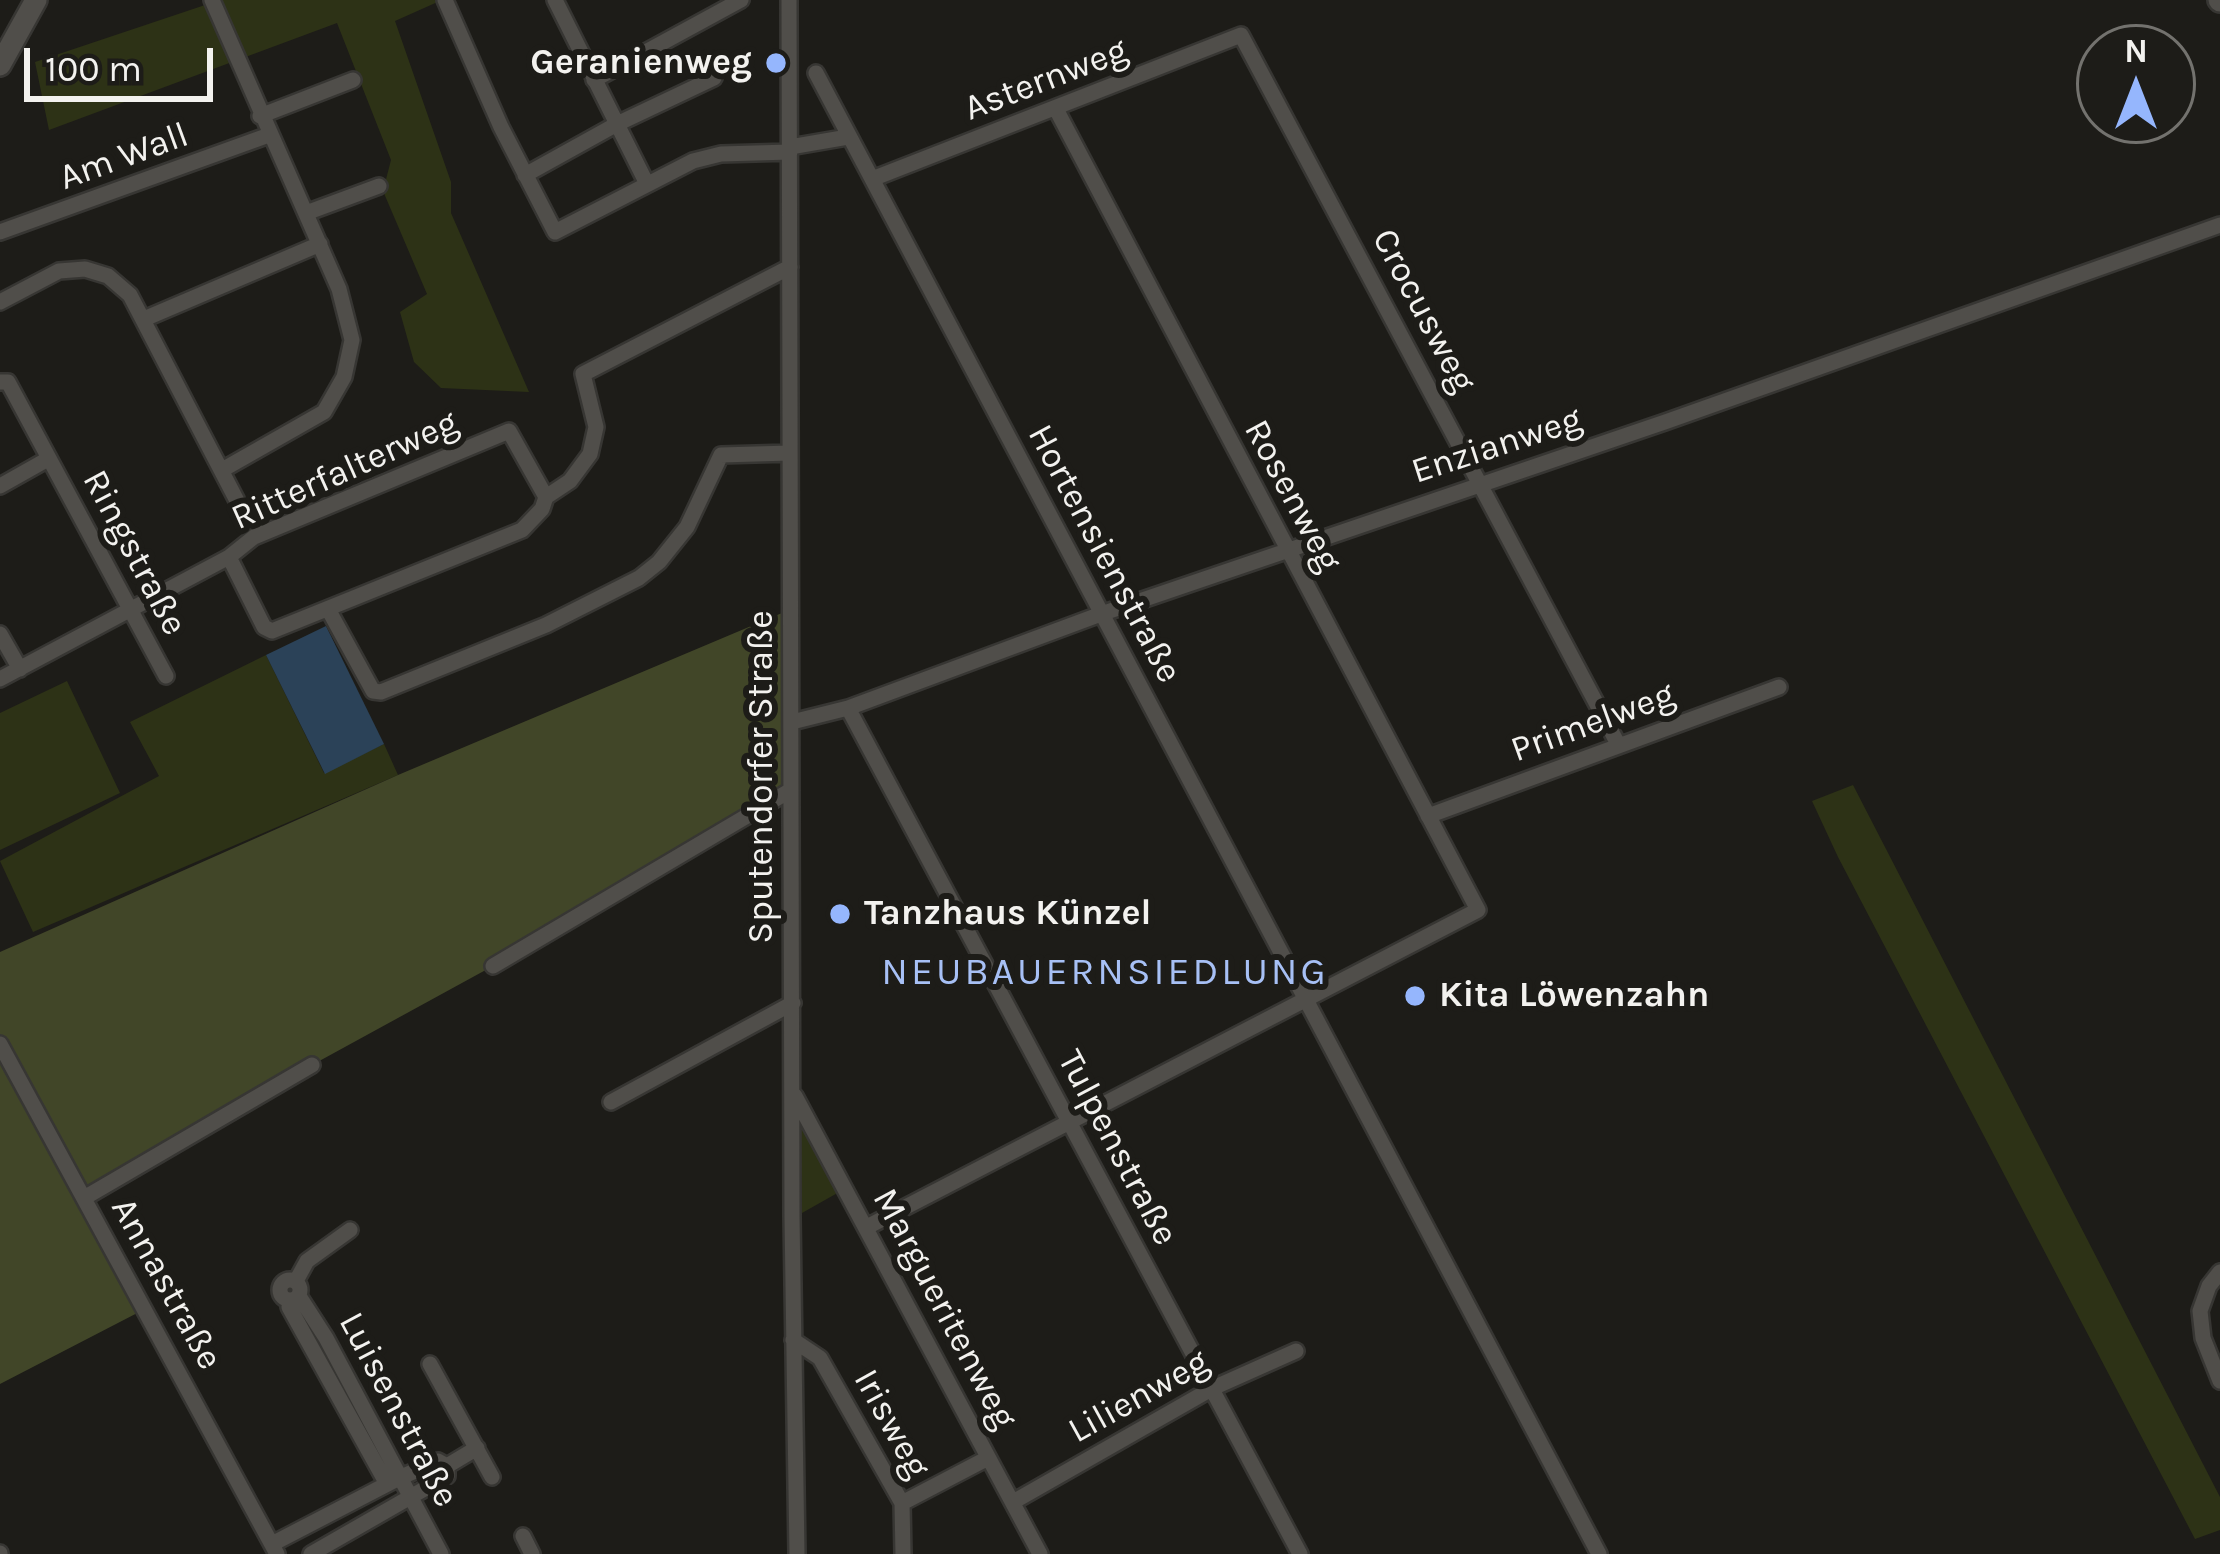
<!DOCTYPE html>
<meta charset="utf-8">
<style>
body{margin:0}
#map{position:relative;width:2220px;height:1554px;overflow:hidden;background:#1d1c18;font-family:Karla,sans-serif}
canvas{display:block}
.north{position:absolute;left:2076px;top:24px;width:120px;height:120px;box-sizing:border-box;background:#1d1c18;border:3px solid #73726e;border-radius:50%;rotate:0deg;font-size:33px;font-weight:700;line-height:48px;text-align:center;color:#f3f2ef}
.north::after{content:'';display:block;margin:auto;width:42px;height:54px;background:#95b6fd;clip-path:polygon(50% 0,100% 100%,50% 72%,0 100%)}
.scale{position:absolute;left:24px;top:48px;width:189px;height:54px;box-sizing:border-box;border:6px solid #f3f2ef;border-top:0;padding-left:15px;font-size:36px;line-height:42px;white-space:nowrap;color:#f3f2ef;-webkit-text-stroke:9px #1d1c18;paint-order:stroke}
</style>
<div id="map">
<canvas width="2220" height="1554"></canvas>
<div class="north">N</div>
<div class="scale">100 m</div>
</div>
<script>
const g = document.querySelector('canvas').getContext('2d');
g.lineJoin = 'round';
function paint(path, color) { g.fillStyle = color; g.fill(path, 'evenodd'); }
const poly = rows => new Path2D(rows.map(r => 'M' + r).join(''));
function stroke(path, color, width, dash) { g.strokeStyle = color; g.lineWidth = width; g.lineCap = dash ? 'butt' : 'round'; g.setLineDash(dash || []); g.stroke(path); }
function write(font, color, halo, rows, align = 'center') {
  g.font = font + ' Karla,sans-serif'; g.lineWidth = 12; g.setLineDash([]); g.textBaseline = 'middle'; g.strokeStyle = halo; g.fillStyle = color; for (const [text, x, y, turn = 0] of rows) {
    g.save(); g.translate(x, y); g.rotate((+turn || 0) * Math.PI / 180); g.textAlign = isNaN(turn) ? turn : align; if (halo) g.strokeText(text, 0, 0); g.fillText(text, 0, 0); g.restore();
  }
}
paint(poly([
 [220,0,442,0,395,21,451,182,451,213,529,392,441,388,414,362,400,312,427,294,383,191,391,160,337,23,49,130,35,62],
 [266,655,324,773,384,744,398,775,33,932,0,861,159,776,130,722],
 [67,681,120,793,0,850,0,713],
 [1853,785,2220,1497,2220,1530,2195,1539,1838,857,1812,801],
 [802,1124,841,1191,802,1213,800,1126]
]), '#2d3216');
paint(poly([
 [782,613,782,795,493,966,312,1065,85,1198,145,1309,0,1384,0,952,398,775]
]), '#414628');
paint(poly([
 [326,626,384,744,325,774,266,655]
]), '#2b4258');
const street = poly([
 [212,0,339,289,352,340,344,377,324,412,222,470],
 [445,0,501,127,555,232,693,161,721,154,790,152],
 [555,0,647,184],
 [789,0,792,1217,797,1554],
 [816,73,1599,1554],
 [594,80,741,0],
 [260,116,353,80],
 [790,147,848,137],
 [525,175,617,124,714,78],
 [872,179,1241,35,1618,744],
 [306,213,379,186],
 [0,232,269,135],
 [0,302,59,271,85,269,108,276,130,295,247,520],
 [144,319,320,244],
 [0,382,8,382,166,676],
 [0,486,48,459],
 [229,557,264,627,272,631,522,530,542,509,546,497,570,481,590,454,596,427,583,374,790,267],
 [328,609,373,691,381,692,546,625,639,578,659,562,687,527,721,455,790,453],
 [0,634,20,669],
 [0,679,229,557,254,537,509,431,546,497],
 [848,708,1300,1554],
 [792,722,848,708,1101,614,1665,422,2220,225],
 [1428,816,1779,687],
 [493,966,791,790],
 [0,1044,277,1554],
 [795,1096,1040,1554],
 [611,1102,793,1003],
 [84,1198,312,1065],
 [867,1227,1478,910,1056,109],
 [2220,1272,2209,1286,2200,1311,2203,1338,2220,1381],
 '280 1290a10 10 0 1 1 20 0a10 10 0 1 1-20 0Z',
 [296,1281,307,1261,350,1230],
 [299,1296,326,1338,441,1554],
 [290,1300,289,1307,387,1484],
 [793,1340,820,1358,902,1503,903,1554],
 [430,1364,492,1477],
 [447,1466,477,1448],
 [1013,1502,1213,1388,1296,1351],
 [902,1503,988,1458],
 [523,1536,532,1554],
 [272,1544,399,1478,438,1461,447,1466,447,1476,311,1554],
 [0,1553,0,1554]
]);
const secondary = poly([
 [2219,0,2220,1],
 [0,65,36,0]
]);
stroke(street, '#373633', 20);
stroke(secondary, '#373633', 26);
stroke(street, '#504e4a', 15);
stroke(secondary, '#504e4a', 21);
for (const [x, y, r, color] of [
 [776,63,12,"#95b6fd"],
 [840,914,12,"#95b6fd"],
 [1415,996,12,"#95b6fd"]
]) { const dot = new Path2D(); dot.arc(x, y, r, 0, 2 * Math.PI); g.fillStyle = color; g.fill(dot); stroke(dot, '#1d1c18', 4.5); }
write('bold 36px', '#f3f2ef', '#1d1c18', [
 ["Geranienweg",752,63,"right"],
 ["Tanzhaus Künzel",864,914],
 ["Kita Löwenzahn",1439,996]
], 'left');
write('36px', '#f3f2ef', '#1d1c18', [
 ["Asternweg",1046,80,-21],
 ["Am Wall",124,157,-20],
 ["Crocusweg",1423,311,62],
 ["Enzianweg",1497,446,-18],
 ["Ritterfalterweg",345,471,-24],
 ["Rosenweg",1292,496,62],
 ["Ringstraße",134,553,62],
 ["Hortensienstraße",1104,554,62],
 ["Primelweg",1593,723,-20],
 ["Sputendorfer Straße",762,777,-90],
 ["Tulpenstraße",1117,1148,62],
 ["Annastraße",166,1284,61],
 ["Margueritenweg",944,1309,62],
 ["Lilienweg",1139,1397,-29],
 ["Luisenstraße",398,1410,62],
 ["Irisweg",891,1424,61]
]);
g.letterSpacing = '3px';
write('39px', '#a7c0f5', '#1d1c18', [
 ["NEUBAUERNSIEDLUNG",1105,973]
]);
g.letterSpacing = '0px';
</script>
